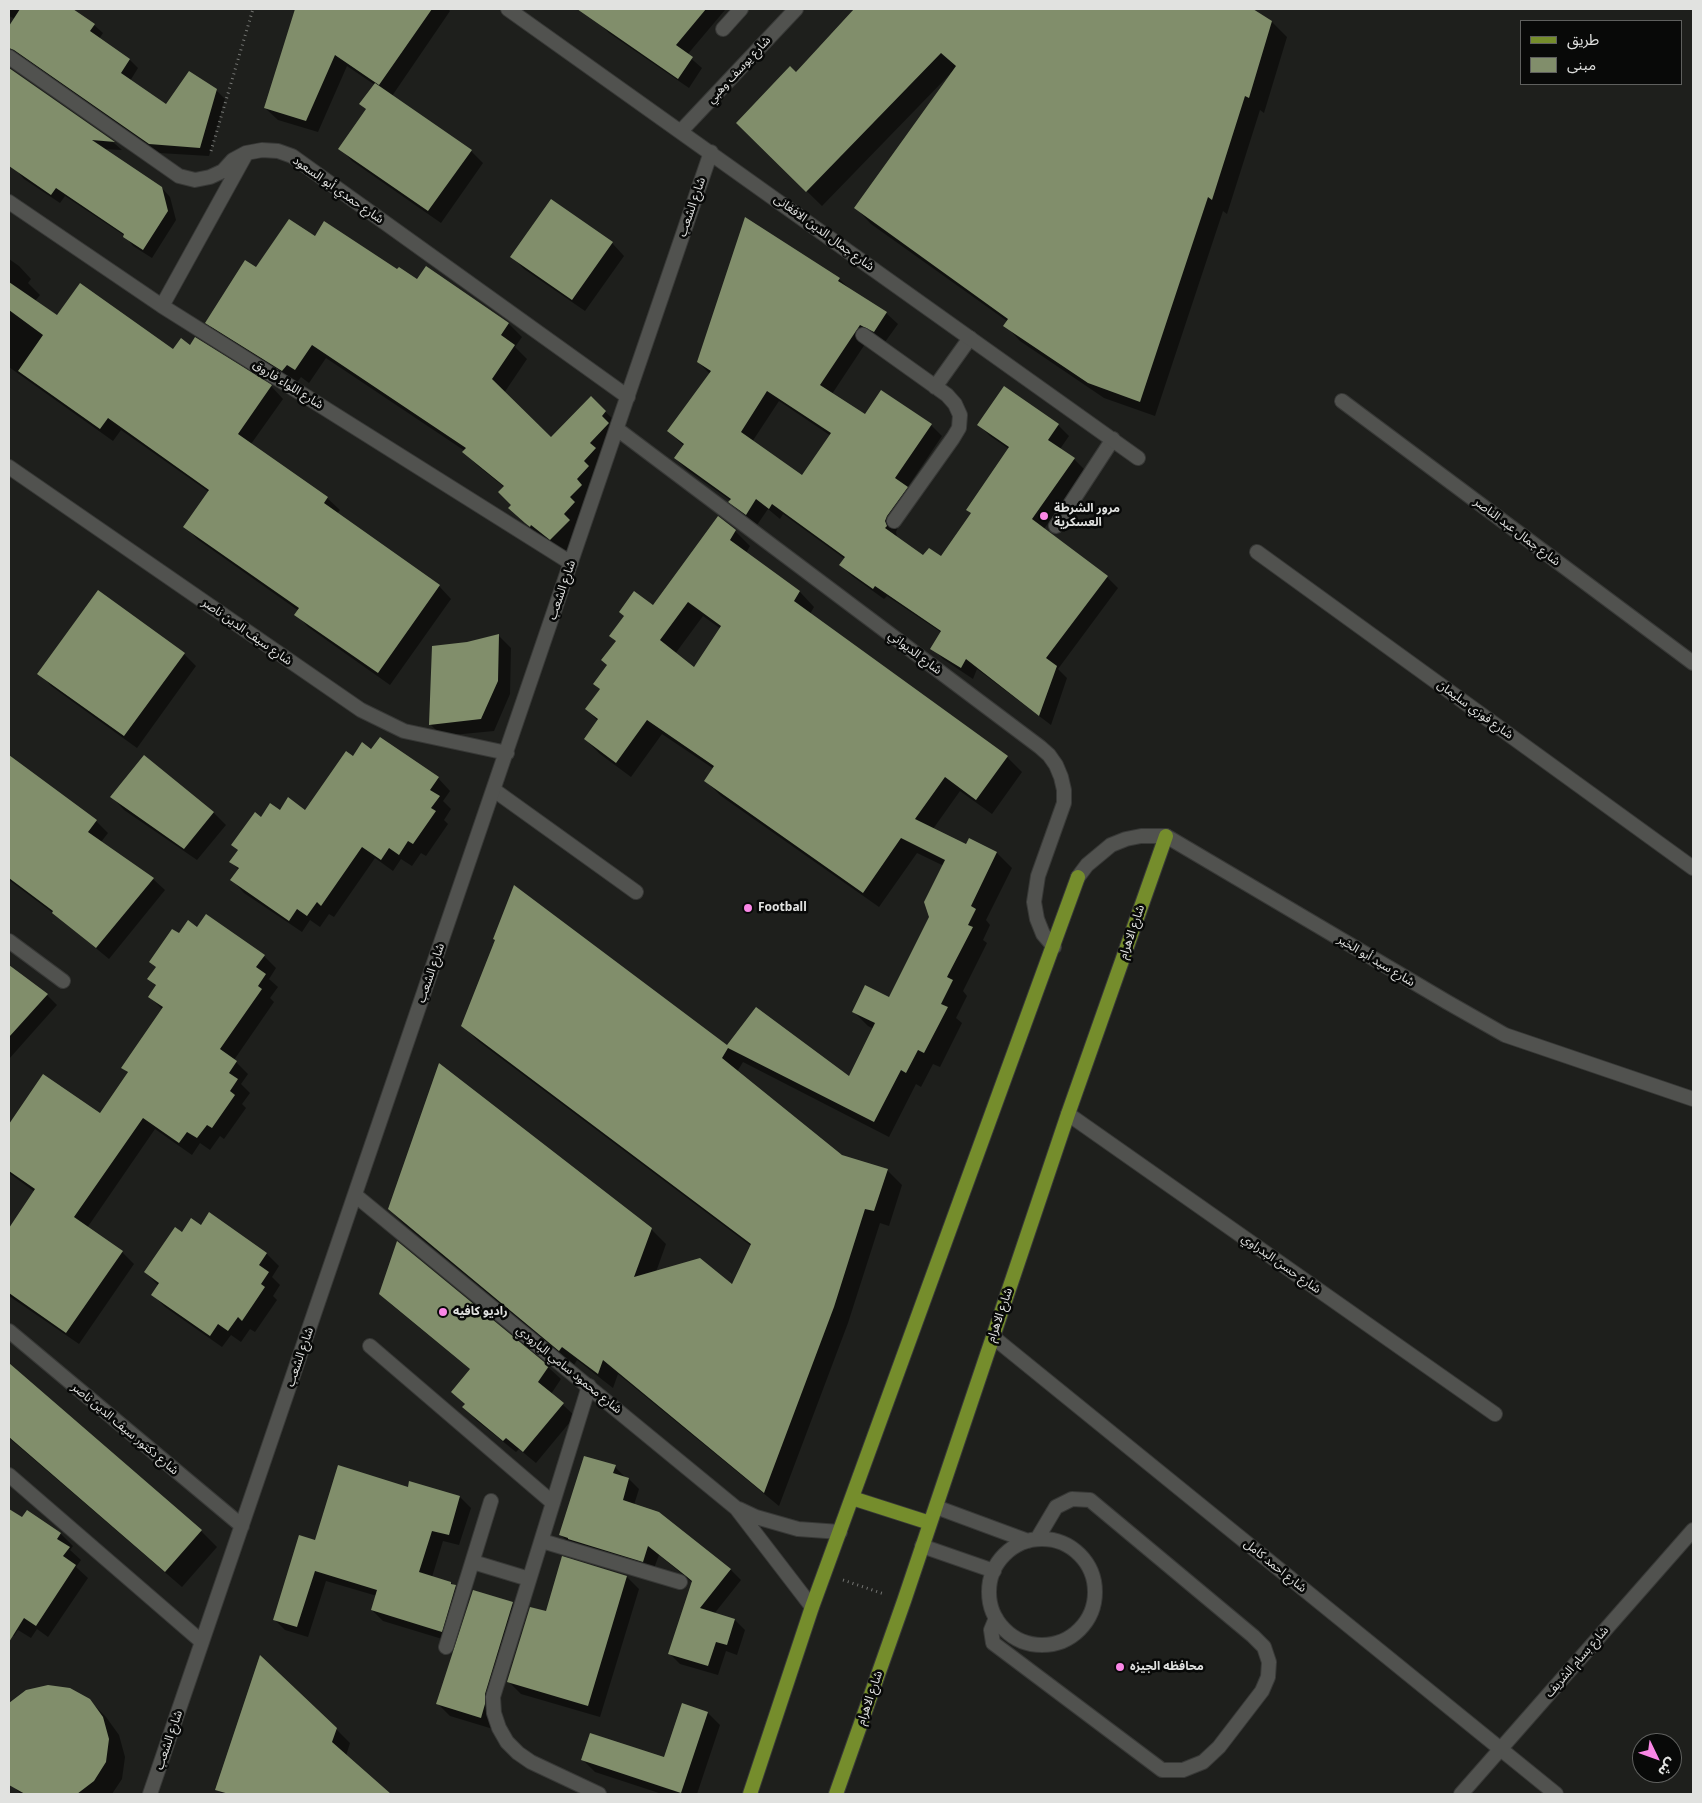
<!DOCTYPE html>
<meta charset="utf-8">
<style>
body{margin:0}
#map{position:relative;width:1702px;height:1803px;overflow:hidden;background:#1e1f1c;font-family:"Noto Sans","Noto Sans Arabic",sans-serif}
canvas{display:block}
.frame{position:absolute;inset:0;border:10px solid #e1e2e0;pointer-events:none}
.legend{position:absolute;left:1520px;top:20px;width:162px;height:65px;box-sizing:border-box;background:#080908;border:1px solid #5f605e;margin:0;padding:6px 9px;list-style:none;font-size:15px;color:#e1e2e0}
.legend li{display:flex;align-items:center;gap:10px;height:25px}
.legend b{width:25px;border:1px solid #5f605e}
.north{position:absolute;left:1632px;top:1733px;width:50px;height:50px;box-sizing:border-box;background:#080908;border:1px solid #5f605e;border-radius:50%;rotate:132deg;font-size:14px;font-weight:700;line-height:20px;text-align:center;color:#e1e2e0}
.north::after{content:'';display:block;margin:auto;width:18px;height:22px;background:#fa87e6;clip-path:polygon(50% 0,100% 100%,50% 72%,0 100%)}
</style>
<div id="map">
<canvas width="1702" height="1803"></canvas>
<div class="frame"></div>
<ul class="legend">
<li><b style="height:6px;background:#758d2c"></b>طريق</li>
<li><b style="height:14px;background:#818e6b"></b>مبنى</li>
</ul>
<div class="north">ش</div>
</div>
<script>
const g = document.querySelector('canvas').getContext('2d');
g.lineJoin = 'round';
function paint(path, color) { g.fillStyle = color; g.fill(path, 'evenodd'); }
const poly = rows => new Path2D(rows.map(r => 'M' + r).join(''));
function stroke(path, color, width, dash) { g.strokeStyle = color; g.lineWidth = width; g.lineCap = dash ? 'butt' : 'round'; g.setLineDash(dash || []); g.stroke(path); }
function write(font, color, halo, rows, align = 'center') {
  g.font = font + ' "Noto Sans","Noto Sans Arabic",sans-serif'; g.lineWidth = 5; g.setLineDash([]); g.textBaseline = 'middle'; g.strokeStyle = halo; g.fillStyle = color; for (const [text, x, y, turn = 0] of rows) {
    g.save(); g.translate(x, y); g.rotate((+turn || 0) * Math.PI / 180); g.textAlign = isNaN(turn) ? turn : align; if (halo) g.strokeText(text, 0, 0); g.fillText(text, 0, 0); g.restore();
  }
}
paint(poly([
 [9,9,72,9,94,25,103,33,99,39,130,60,138,68,130,81,166,105,216,90,225,99,209,156,159,153,24,58,15,57,10,61,9,69,114,143,122,150,102,149,161,187,170,197,176,220,152,258,133,246,125,236,65,196,60,203,24,179,16,170,18,166,9,158,9,28,15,19,9,16],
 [297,9,448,9,450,11,392,96,471,151,483,163,441,223,352,161,340,148,367,110,361,104,375,85,347,66,318,132,278,120,265,108],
 [610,9,723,9,725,10,687,55,702,68,689,88,609,33,598,22],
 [855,9,1250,9,1272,22,1287,37,1264,113,1260,110,1227,214,1223,211,1155,416,1104,398,1020,341,1005,325,1007,321,871,224,856,208,952,74,951,73,822,206,737,123,796,73],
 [315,238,398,271,508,323,522,337,515,347,527,359,504,393,551,439,591,398,619,425,603,457,583,534,565,552,546,538,544,540,540,537,510,508,512,506,504,487,478,466,464,452,465,451,326,358,309,383,301,377,296,384,220,336,206,322,256,268],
 [612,243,624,256,585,311,524,269,512,257],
 [9,259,19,266,31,279,28,283,40,295,35,301,58,316,173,351,191,347,196,339,271,386,283,399,251,444,327,498,340,510,337,514,439,586,451,599,390,685,308,627,296,614,299,611,197,539,185,526,209,492,121,430,113,441,9,367],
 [839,279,851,290,886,313,898,324,885,342,871,335,832,394,865,416,931,425,942,436,907,488,918,499,898,527,896,532,897,537,924,557,942,558,972,514,967,510,1009,449,990,436,979,425,1058,425,1069,436,1060,449,1074,459,1085,470,1044,529,1107,577,1118,588,1058,669,1067,678,1051,725,977,669,973,679,943,659,932,648,942,633,887,596,884,599,852,576,840,565,845,559,783,514,780,519,768,509,757,525,741,513,730,502,731,501,686,469,675,458,684,446,668,431,710,374,698,362],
 [779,401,831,436,802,477,752,442],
 [735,531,750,546,746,553,800,592,814,607,810,614,1007,757,1022,772,992,814,960,791,933,829,967,846,970,840,997,853,1012,868,986,920,990,925,983,940,987,943,963,991,967,996,956,1018,962,1023,940,1067,933,1064,921,1087,916,1084,889,1137,743,1062,737,1072,842,1156,887,1170,902,1185,889,1226,880,1223,848,1323,779,1506,618,1374,613,1388,577,1360,574,1365,404,1224,389,1209,651,1229,666,1244,656,1272,733,1286,751,1246,478,1041,463,1026,728,1047,849,1078,874,1029,868,1026,853,1011,889,998,930,917,944,866,917,853,879,907,721,796,706,781,714,769,662,734,631,777,600,754,585,739,598,721,586,709,601,690,594,684,653,607],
 [703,616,721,629,694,669,675,654],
 [499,636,511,648,510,694,494,731,442,736,430,724,468,643],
 [184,654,196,666,137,748,51,686,39,673],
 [372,751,438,778,450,791,443,801,451,809,444,820,448,824,426,856,421,853,412,866,401,859,393,871,375,858,334,917,329,914,320,927,310,920,302,932,244,893,232,880,239,870,231,862,239,851,233,845,261,818,280,811,306,811,353,757],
 [145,757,214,813,226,825,197,860,124,810,112,797],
 [14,760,96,821,108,833,101,842,153,879,165,890,109,959,57,916,9,880,9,767],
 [198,928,264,956,276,968,269,979,278,987,270,998,274,1002,234,1060,248,1074,241,1084,250,1093,242,1104,246,1108,224,1139,220,1136,210,1150,200,1143,192,1155,155,1129,87,1228,122,1252,134,1264,79,1344,9,1296,9,1230,35,1192,9,1173,9,1126,43,1076,100,1114,129,1074,123,1068,163,1010,150,997,157,987,149,979,157,968,151,962,179,935],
 [9,966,47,995,57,1005,9,1059],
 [209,1214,267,1254,279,1266,272,1277,280,1285,273,1296,277,1300,255,1332,250,1329,241,1342,231,1335,222,1347,165,1307,153,1295,159,1286,145,1272,182,1234,201,1227],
 [380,1294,548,1367,561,1379,551,1394,575,1416,536,1463,519,1449,516,1452,476,1420,464,1407,466,1405,452,1392,471,1370,393,1306],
 [9,1365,201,1531,217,1547,182,1587,9,1438],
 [615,1467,625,1477,625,1478,629,1479,639,1489,634,1505,659,1513,731,1570,741,1580,714,1614,735,1620,745,1630,737,1655,726,1651,718,1675,680,1664,670,1654,693,1583,659,1555,653,1571,571,1545,561,1535],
 [410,1483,460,1497,471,1508,459,1545,443,1541,432,1577,451,1583,466,1597,452,1642,383,1621,372,1610,377,1596,326,1581,308,1637,285,1630,274,1619,315,1541,408,1488],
 [9,1510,23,1519,27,1512,61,1534,73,1546,70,1550,81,1560,76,1567,88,1578,48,1637,37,1629,31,1638,18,1630,14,1636,9,1633],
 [627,1577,639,1589,600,1717,521,1694,508,1681,546,1613],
 [513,1603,525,1615,496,1707,493,1729,450,1716,438,1704],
 [26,1691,89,1700,106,1717,119,1735,125,1757,122,1779,112,1794,21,1794,13,1786,9,1780,9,1704],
 [708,1713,720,1725,697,1794,662,1794,595,1772,583,1760,664,1759],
 [336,1729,350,1743,346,1756,389,1794,222,1794,217,1789]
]), '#0007');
paint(poly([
 [20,9,73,9,95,24,90,31,130,59,121,73,166,104,189,71,217,89,200,148,149,144,14,50,9,48,9,26],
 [295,9,432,9,379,85,335,55,306,121,264,108],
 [577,9,706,9,676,45,693,57,678,79],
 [854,9,1253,9,1272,21,1249,98,1245,96,1212,200,1208,197,1140,402,1088,383,1003,326,1008,319,854,208,956,66,941,53,806,192,736,123,790,66,796,72],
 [9,68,115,142,92,140,162,187,168,211,143,250,123,237,124,234,56,188,51,195,9,166],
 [375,83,472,150,428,211,338,149,366,109,359,104],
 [551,199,613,242,572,300,510,257],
 [745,217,840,278,838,281,887,312,874,332,860,325,820,385,865,414,881,390,932,424,895,478,908,487,887,516,885,521,887,526,885,528,923,555,929,548,941,556,971,513,966,510,1009,447,977,425,1004,386,1059,424,1048,440,1075,458,1032,519,1108,576,1046,658,1057,666,1039,716,966,659,961,668,930,649,941,631,875,586,873,589,839,565,845,557,772,504,769,509,756,499,746,515,728,502,731,499,674,458,684,444,667,431,711,371,697,362],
 [767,391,831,433,802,475,741,432],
 [289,219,315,236,324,221,397,269,399,267,417,279,426,266,509,323,501,335,515,345,492,379,551,437,591,396,606,411,602,416,609,423,590,443,596,448,584,461,589,466,577,479,582,485,570,497,575,502,564,514,570,520,550,540,531,525,530,527,525,523,508,508,511,505,498,492,504,486,462,452,466,448,312,345,295,370,287,365,282,371,205,323,245,260,256,267],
 [9,282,57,315,80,283,173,349,181,338,190,345,195,337,272,385,238,434,328,497,324,503,440,585,378,673,294,615,299,608,183,527,209,490,108,418,100,429,18,371,43,335,9,310],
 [718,516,736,530,730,540,800,591,794,601,1008,756,976,800,945,777,915,819,966,844,969,838,997,852,971,906,976,909,968,925,973,927,947,977,953,980,941,1004,948,1007,924,1053,918,1050,906,1073,901,1070,874,1122,728,1048,722,1058,842,1155,888,1169,874,1211,865,1209,834,1307,764,1493,603,1360,598,1374,562,1347,559,1351,388,1209,439,1063,652,1228,634,1277,700,1258,732,1284,751,1244,461,1026,495,940,493,939,514,885,727,1045,756,1007,849,1076,875,1023,852,1012,865,985,889,997,929,917,924,902,945,860,901,838,863,893,704,781,714,766,647,720,616,763,584,739,598,719,585,709,600,689,593,684,607,665,601,660,616,641,609,636,624,616,619,612,634,591,653,605],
 [688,602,721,626,694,667,660,640],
 [98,590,185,653,124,736,37,674],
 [499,634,498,681,481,719,429,725,432,646,467,642],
 [380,737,439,777,430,790,440,796,431,808,436,811,413,844,408,841,399,855,389,848,381,860,362,847,321,906,317,902,307,916,297,909,289,921,230,880,239,868,229,862,238,850,231,845,255,812,261,817,270,803,280,810,288,797,305,810,346,751,353,756,362,742,371,749],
 [9,755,97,820,88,832,154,878,96,948,52,913,53,911,9,878],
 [144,755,214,812,184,849,110,797],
 [206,914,265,955,256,967,266,974,258,986,262,989,220,1049,237,1061,229,1073,238,1079,230,1091,235,1095,212,1128,207,1125,197,1138,187,1132,179,1143,143,1118,74,1217,123,1251,66,1333,9,1293,9,1228,35,1189,9,1171,9,1124,43,1074,100,1113,128,1072,121,1068,163,1007,148,997,156,985,147,979,156,967,149,962,172,929,179,933,188,920,197,927],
 [9,965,48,994,9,1037],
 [209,1212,267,1253,259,1265,269,1272,261,1284,265,1287,242,1321,238,1317,228,1331,218,1324,210,1336,151,1295,159,1283,144,1272,175,1227,182,1232,191,1218,201,1225],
 [397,1241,549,1366,538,1382,564,1403,523,1452,506,1438,503,1441,462,1407,465,1404,451,1392,470,1369,379,1294],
 [9,1363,202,1530,165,1572,9,1437],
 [584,1456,616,1465,613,1473,629,1478,623,1500,659,1512,731,1569,700,1608,735,1619,727,1645,716,1642,708,1666,668,1654,692,1581,686,1576,648,1546,643,1562,568,1539,568,1538,559,1535],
 [338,1465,408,1487,409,1481,460,1496,449,1535,432,1531,419,1572,451,1582,451,1584,456,1585,442,1632,371,1610,377,1590,315,1571,297,1627,273,1620,299,1535,315,1540],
 [9,1509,22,1517,27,1510,61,1533,57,1539,70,1547,63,1556,76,1565,36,1626,24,1618,9,1642],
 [562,1556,627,1576,588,1706,507,1682,530,1607,546,1611],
 [473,1590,513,1602,485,1694,485,1704,481,1718,436,1704],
 [260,1655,337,1728,332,1742,391,1794,229,1794,215,1790],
 [48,1685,70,1688,90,1699,103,1717,109,1739,106,1762,94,1781,77,1794,25,1794,9,1785,9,1703,26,1690],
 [682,1703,708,1712,681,1793,581,1760,590,1733,664,1757]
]), '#818e6b');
const service = poly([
 [723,29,741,9],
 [863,335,947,395,955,404,960,415,959,428,953,438,894,521],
 [935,387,970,338],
 [1056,526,1113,439],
 [494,790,636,892],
 [370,1346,553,1503],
 [589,1386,493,1697,494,1713,499,1728,507,1742,518,1753,531,1762,599,1794],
 [936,1507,1028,1541],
 '989 1592a53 53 0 1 1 106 0a53 53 0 1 1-106 0Z',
 [542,1541,680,1582],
 [922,1546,994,1571],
 [473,1562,529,1579],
 [996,1618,991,1630,993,1643,1162,1770,1183,1770,1203,1762,1219,1747,1262,1691,1268,1677,1269,1662,1264,1647,1253,1636,1090,1500,1072,1499,1056,1507,1037,1539],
 [446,1647,491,1501]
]);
const minor = poly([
 [508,9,1138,458],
 [9,57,179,176,195,180,210,177,223,171,233,160,246,153,262,150,278,151,292,156,628,397],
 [681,131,796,9],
 [9,202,162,306,571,563],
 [162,306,246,154],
 [1342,401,1693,663],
 [617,429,1040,747,1049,755,1056,765,1061,777,1064,790,1064,803,1038,876,1034,902,1037,919,1043,934,1054,947],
 [9,467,361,710,404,731,507,753],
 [1257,552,1693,868],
 [1078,877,1087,865,1111,845,1126,839,1141,836,1166,836,1447,1002,1505,1035,1693,1099],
 [9,941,63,981],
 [1068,1114,1495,1414],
 [355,1195,736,1508,812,1607],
 [9,1331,242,1526],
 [993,1337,1556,1794],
 [9,1475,202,1642],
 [739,1509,756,1517,798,1529,840,1532],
 [150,1794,711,152],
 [1461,1794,1693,1530]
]);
const primary = poly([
 [852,1498,930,1523],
 [750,1794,812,1607,1078,877],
 [836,1794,904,1601,1068,1114,1166,836]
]);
stroke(service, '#383937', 16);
stroke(minor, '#383937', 16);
stroke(primary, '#383937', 16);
stroke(poly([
 [211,151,253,9],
 [843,1580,884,1594]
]), '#757673', 3, [1, 4]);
stroke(service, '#51524f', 14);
stroke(minor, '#51524f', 14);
stroke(primary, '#758d2c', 14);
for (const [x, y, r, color] of [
 [1044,516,5,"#fa87e6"],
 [748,908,5,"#fa87e6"],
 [443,1312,5,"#fa87e6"],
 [1120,1667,5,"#fa87e6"]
]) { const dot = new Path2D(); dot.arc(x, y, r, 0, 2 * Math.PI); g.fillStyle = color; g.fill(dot); stroke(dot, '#080908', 2); }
write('12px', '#e1e2e0', '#080908', [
 ["شارع يوسف وهبي",739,70,-47],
 ["شارع حمدي أبو السعود",338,190,35],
 ["شارع الشعب",692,207,-71],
 ["شارع جمال الدين الافغانى",824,233,36],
 ["شارع اللواء فاروق",288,385,32],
 ["شارع جمال عبد الناصر",1517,532,37],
 ["شارع الشعب",562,590,-71],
 ["شارع سيف الدين ناصر",247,632,35],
 ["شارع الديواني",915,653,37],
 ["شارع فوزي سليمان",1475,710,36],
 ["شارع الاهرام",1132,932,-71],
 ["شارع سيد أبو الخير",1376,961,31],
 ["شارع الشعب",431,973,-71],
 ["شارع حسن البدراوي",1281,1264,35],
 ["شارع الاهرام",1000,1315,-71],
 ["شارع الشعب",300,1357,-71],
 ["شارع محمود سامي البارودي",569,1370,39],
 ["شارع دكتور سيف الدين ناصر",125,1429,40],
 ["شارع احمد كامل",1275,1566,39],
 ["شارع بسام الشريف",1577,1662,-49],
 ["شارع الاهرام",870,1698,-71],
 ["شارع الشعب",169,1740,-71]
]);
write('bold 12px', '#e1e2e0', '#080908', [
 ["مرور الشرطة",1054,509],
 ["العسكرية",1054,523],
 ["Football",758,908],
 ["راديو كافيه",453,1312],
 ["محافظه الجيزه",1130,1667]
], 'left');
</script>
